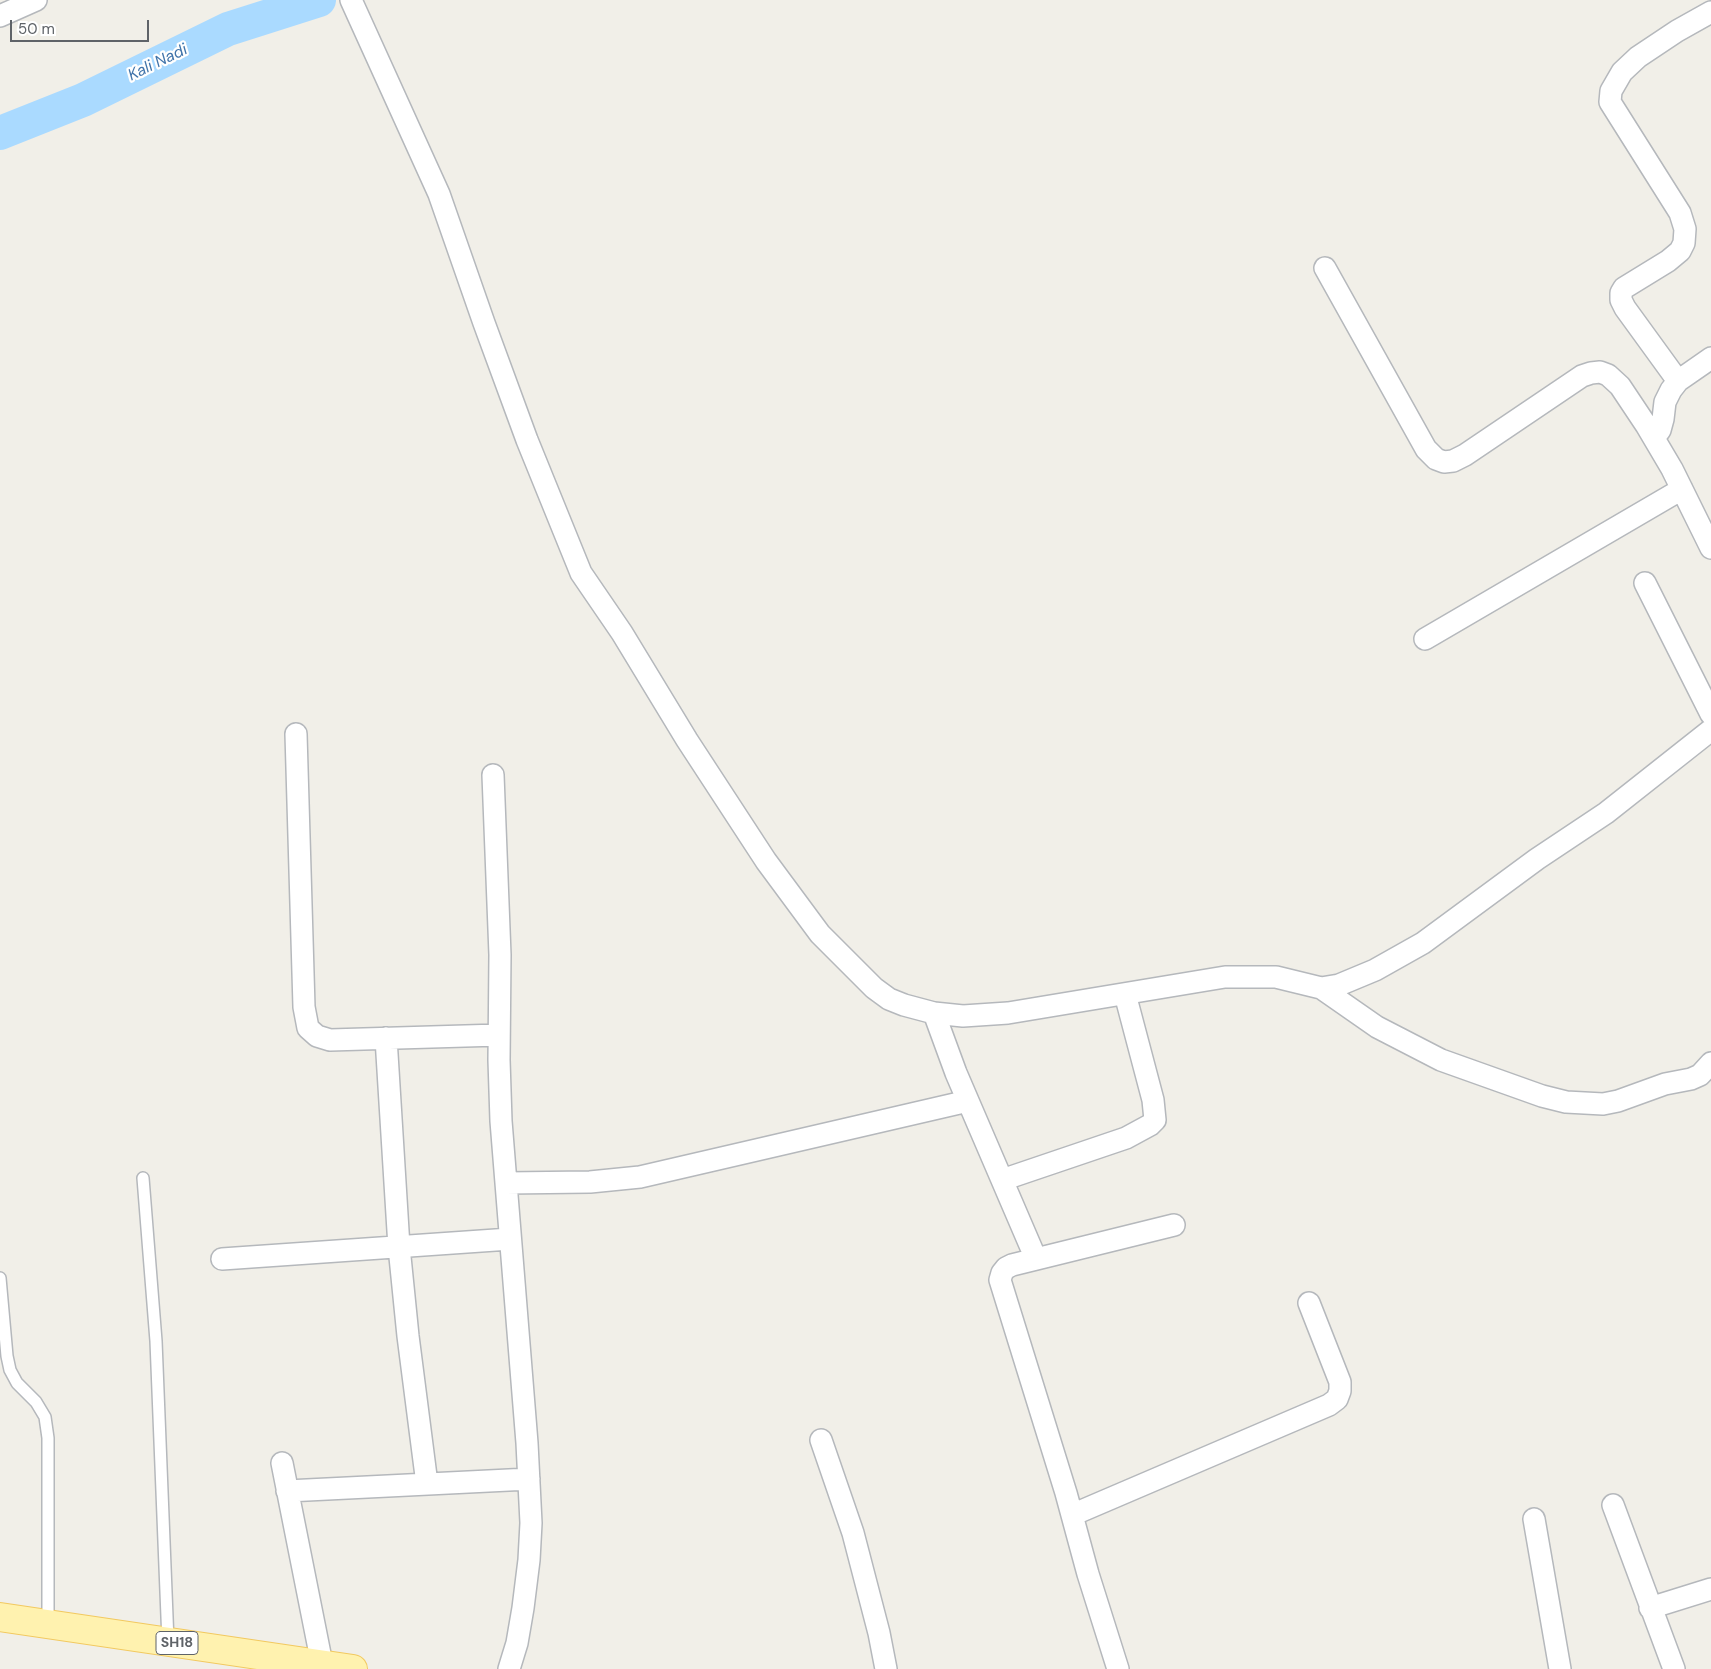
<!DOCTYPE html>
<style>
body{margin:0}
#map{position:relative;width:1711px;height:1669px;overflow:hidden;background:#f1efe8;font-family:"DM Sans",sans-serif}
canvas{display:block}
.scale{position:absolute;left:10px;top:20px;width:139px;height:22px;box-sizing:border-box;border:2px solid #5f6368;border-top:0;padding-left:6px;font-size:15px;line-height:18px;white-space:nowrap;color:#5f6368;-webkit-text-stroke:4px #fff;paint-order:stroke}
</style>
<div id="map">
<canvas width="1711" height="1669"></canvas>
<div class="scale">50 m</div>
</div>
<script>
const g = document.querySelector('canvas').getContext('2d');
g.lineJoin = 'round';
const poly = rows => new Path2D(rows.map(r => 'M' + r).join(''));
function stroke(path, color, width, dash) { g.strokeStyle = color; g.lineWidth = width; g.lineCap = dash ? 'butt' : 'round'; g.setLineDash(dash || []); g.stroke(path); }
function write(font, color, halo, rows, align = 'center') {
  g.font = font + ' "DM Sans",sans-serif'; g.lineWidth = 4.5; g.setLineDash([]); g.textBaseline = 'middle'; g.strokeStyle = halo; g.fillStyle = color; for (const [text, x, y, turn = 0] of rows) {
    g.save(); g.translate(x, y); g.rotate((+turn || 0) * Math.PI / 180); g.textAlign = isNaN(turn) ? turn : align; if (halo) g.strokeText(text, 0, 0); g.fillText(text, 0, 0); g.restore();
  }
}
stroke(poly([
 [0,133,83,100,228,29,319,0]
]), '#aadaff', 34);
const service = poly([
 [143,1178,156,1341,168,1642],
 [0,1278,7,1356,10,1370,17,1383,36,1402,45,1417,48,1438,48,1624]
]);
const minor = poly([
 [351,0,439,194,484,323,527,440,581,573,622,633,687,740,766,861,820,934,874,988,889,999,904,1005,934,1013,963,1016,1008,1013,1225,977,1276,977,1321,988,1339,985,1375,970,1423,943,1537,859,1606,813,1711,730],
 [0,16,36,0],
 [1325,268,1426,449,1436,459,1444,462,1453,461,1465,455,1582,376,1591,373,1600,372,1608,375,1620,386,1646,425,1672,469,1711,548],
 [1678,381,1625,308,1621,300,1621,293,1624,288,1668,261,1680,251,1684,243,1685,229,1680,213,1610,102,1611,91,1622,72,1638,57,1677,31,1711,12],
 [1654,438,1660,430,1663,419,1665,402,1671,390,1678,381,1711,358],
 [1645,583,1711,714],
 [1425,639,1682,489],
 [296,734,304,1007,308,1028,317,1036,330,1040,499,1035],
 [493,775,500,955,499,1060,501,1121,527,1443,531,1523,529,1560,523,1608,517,1643,509,1669],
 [1321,988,1377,1027,1441,1060,1542,1096,1566,1102,1603,1104,1618,1101,1665,1084,1691,1079,1700,1075,1711,1063],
 [934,1013,956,1073,1036,1259],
 [386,1038,399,1247,408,1336,427,1484],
 [1002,1180,1126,1138,1150,1125,1155,1120,1153,1100,1125,994],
 [506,1183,590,1182,640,1177,968,1101],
 [222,1259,510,1239],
 [821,1440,853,1533,879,1633,886,1669],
 [282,1463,322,1664],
 [287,1491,529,1479],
 [1613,1505,1674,1669],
 [1072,1515,1315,1411,1329,1405,1337,1399,1340,1391,1340,1382,1309,1303],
 [1534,1519,1560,1669],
 [1650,1608,1711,1589],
 [1118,1669,1088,1574,1066,1493,1000,1280,1002,1273,1006,1268,1012,1265,1174,1225]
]);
const primary = poly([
 [0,1617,353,1669]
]);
stroke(service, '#b5b8bc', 14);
stroke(minor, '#b5b8bc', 24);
stroke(primary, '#f2c960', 30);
stroke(service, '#fff', 11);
stroke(minor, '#fff', 21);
stroke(primary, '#fff2af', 28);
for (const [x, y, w] of [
 [177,1643,42]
]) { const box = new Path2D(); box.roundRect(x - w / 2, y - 11.5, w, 23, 4); g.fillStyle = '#fff'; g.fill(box); stroke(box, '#5f6368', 1); }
write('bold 14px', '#5f6368', null, [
 ["SH18",177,1643]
]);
write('italic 16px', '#4174aa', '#fff', [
 ["Kali Nadi",158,63,-26]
]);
</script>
